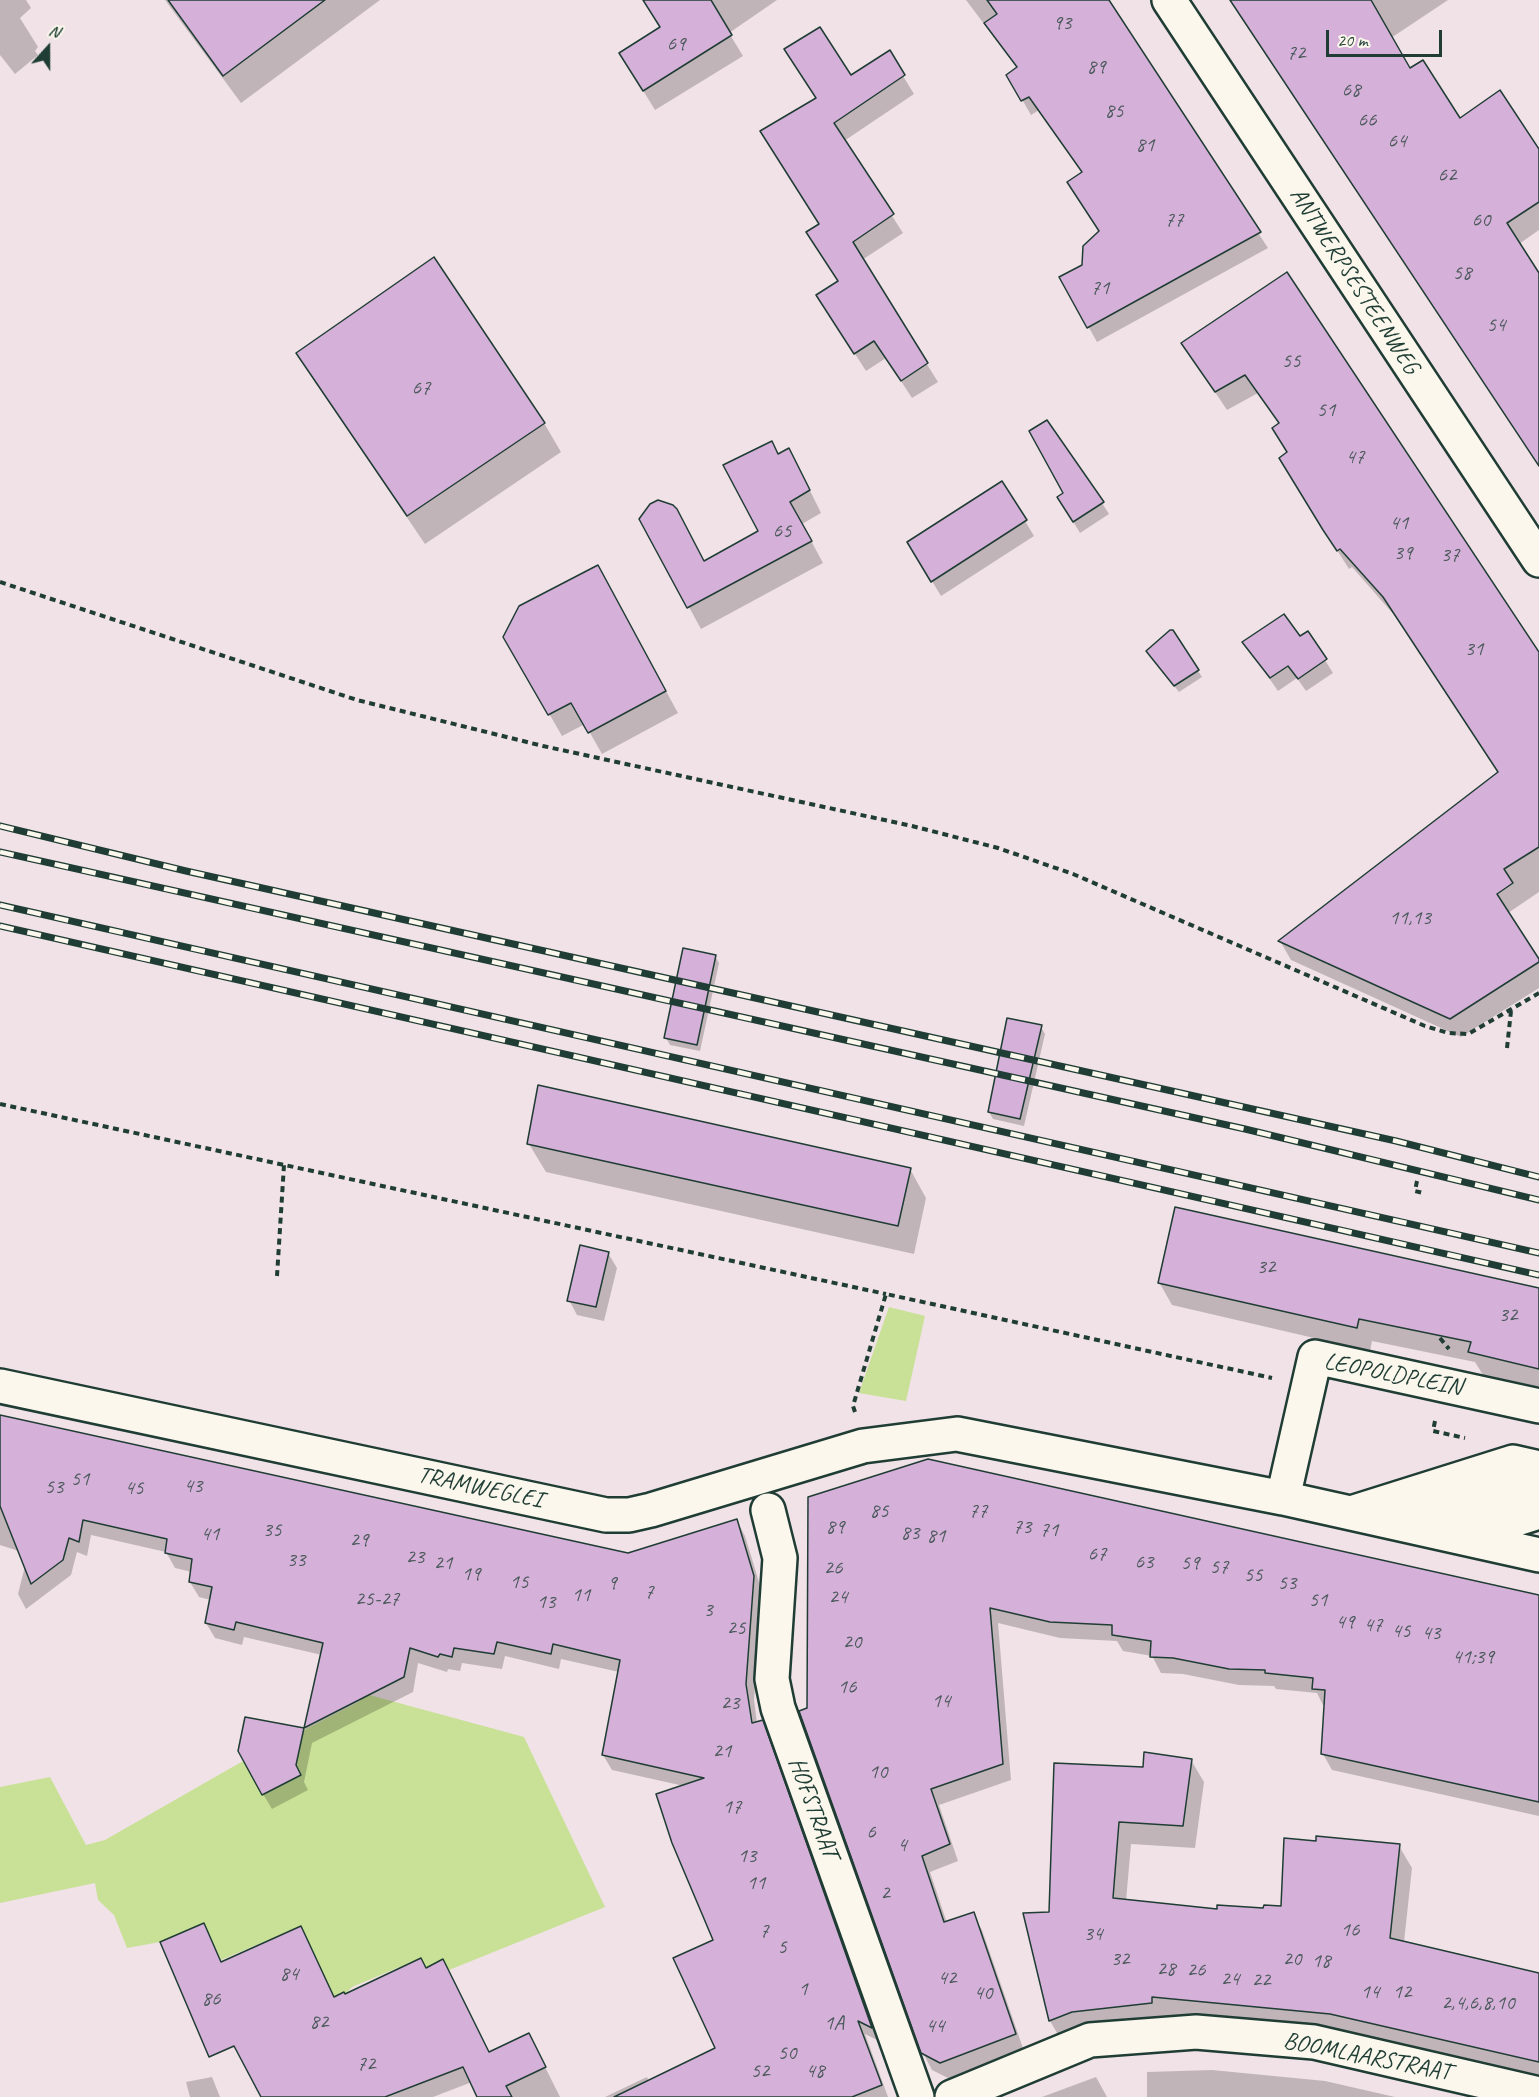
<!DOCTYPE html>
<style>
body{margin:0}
#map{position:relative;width:1539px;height:2097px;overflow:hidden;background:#f0e2e6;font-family:Caveat,sans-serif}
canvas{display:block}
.north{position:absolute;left:18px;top:18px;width:60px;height:60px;-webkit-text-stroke:4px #fbf7ec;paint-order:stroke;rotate:21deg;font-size:16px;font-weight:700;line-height:24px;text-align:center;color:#1f3d34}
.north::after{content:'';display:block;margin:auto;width:21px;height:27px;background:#1f3d34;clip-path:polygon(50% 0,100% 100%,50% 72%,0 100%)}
.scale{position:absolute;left:1326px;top:30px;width:116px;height:27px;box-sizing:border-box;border:3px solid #1f3d34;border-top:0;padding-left:8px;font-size:18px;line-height:21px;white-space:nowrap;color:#1f3d34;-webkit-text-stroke:4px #fbf7ec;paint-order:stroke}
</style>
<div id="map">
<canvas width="1539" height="2097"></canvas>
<div class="north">N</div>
<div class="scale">20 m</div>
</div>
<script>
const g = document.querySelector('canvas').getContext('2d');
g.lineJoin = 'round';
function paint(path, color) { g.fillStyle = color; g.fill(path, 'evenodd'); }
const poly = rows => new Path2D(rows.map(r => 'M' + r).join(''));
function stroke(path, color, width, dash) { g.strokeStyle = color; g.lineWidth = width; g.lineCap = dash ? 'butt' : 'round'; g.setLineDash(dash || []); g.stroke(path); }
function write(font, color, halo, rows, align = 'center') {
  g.font = font + ' Caveat,sans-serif'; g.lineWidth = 6; g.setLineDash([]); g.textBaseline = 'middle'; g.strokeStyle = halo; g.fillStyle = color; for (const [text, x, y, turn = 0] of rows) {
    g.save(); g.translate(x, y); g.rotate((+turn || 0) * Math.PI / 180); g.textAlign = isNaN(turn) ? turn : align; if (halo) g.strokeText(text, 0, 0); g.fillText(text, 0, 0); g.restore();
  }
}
paint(poly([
 [889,1307,925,1316,906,1401,859,1393],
 [362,1693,524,1737,605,1907,449,1970,443,1959,426,1968,421,1958,352,1987,345,1994,343,1992,334,1997,301,1926,221,1960,204,1923,160,1942,127,1948,114,1915,98,1900,95,1883,0,1903,0,1787,50,1777,86,1845,105,1840,236,1765,360,1701]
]), '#c9e196');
paint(poly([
 [0,0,26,0,31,8,20,18,38,47,35,51,38,55,15,74,0,55],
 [165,0,380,0,241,103],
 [644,0,777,0,729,33,743,56,655,110,633,74,661,28],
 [966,0,1106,0,1268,248,1097,342,1061,278,1084,266,1100,232,1083,173,1039,110,1031,115,1008,75,1018,69],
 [1229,0,1448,0,1391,38,1409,70,1460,120,1539,152,1539,230,1519,244,1539,275,1539,466],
 [889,53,914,94,844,141,903,233,862,260,938,382,912,398,886,358,866,371,829,313,839,282,820,225,773,150,851,77],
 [1286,274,1539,657,1539,892,1508,913,1539,961,1539,988,1461,1037,1291,960,1280,941,1499,773,1395,616,1352,567,1349,569,1291,477,1288,453,1279,424,1258,393,1227,410,1183,344],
 [298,354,544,423,561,452,425,544,315,382],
 [778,455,793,456,821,513,802,524,823,563,701,629,641,519,676,510,704,562,760,532],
 [1002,483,1034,536,941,596,909,543],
 [1102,503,1109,514,1080,533,1065,508],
 [610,589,678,713,602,754,585,724,562,736,505,637],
 [1308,633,1333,673,1306,691,1297,678,1278,691,1244,642,1299,638],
 [1152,658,1198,671,1202,677,1179,692],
 [715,956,719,963,700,1051,670,1045,666,1038],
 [1041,1027,1045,1034,1024,1126,993,1119,989,1112],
 [529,1144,910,1169,926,1198,914,1254,546,1172],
 [608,1253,617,1268,604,1321,577,1315,569,1300],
 [1159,1282,1539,1289,1539,1388,1483,1375,1475,1362,1372,1341,1370,1351,1172,1305],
 [0,1416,628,1554,737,1521,745,1536,762,1592,754,1700,757,1723,762,1722,771,1737,879,2041,865,2034,888,2097,605,2097,647,2077,649,2082,716,2049,715,1941,684,1786,612,1770,603,1755,619,1672,561,1659,559,1669,505,1656,502,1669,462,1663,460,1671,448,1669,447,1672,418,1663,413,1692,312,1743,304,1782,308,1790,272,1809,263,1794,246,1719,305,1730,322,1655,244,1637,242,1645,215,1638,206,1623,211,1600,199,1597,190,1582,192,1572,175,1568,166,1552,91,1535,87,1556,77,1552,71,1575,26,1609,18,1594,28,1554,0,1545],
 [810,1498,1539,1597,1539,1816,1332,1770,1323,1754,1326,1705,1323,1705,1317,1693,1276,1689,1274,1686,1239,1685,1183,1674,1161,1673,1152,1656,1123,1651,1117,1641,1060,1638,998,1623,1011,1780,939,1805,958,1861,930,1872,947,1923,973,1914,982,1930,1024,2051,950,2079,932,2070,923,2053,809,1709],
 [1191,1760,1204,1782,1195,1848,1131,1844,1126,1901,1218,1911,1282,1908,1399,1846,1412,1868,1404,1942,1539,1974,1539,2081,1343,2035,1063,2043,1050,2021,1025,1914,1050,1913,1144,1769],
 [300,1928,335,1998,426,1969,443,1961,490,2054,529,2035,560,2097,479,2097,472,2082,433,2097,275,2097],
 [1212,2070,1325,2081,1395,2097,1147,2097,1147,2072],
 [212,2077,220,2097,190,2097,186,2082],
 [1096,2077,1107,2097,1042,2097]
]), '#0003');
const building = poly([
 [168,0,325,0,223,76,168,0],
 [643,0,711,0,732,35,643,91,619,53,660,27,643,0],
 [987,0,1109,0,1261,232,1087,328,1059,277,1082,265,1083,246,1099,231,1067,182,1082,172,1029,97,1021,101,1006,75,1017,67,984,23,997,14,987,0],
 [1230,0,1371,0,1410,68,1423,60,1460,118,1500,90,1539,149,1539,202,1507,223,1539,273,1539,466,1230,0],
 [820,27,851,75,890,50,905,75,834,123,894,214,853,242,928,363,901,381,874,341,854,354,816,295,838,281,806,232,819,224,760,131,816,98,784,49,820,27],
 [434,257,545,423,407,516,296,353,434,257],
 [1287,272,1539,652,1539,847,1504,869,1513,883,1497,894,1539,959,1539,962,1450,1019,1278,941,1498,772,1383,597,1340,549,1337,551,1323,530,1279,458,1287,452,1272,428,1279,423,1245,375,1215,392,1181,343,1287,272],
 [1047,420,1104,502,1073,522,1057,497,1063,493,1029,431,1047,420],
 [772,441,778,454,789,448,810,490,790,502,812,541,687,608,639,519,650,504,658,500,673,505,677,509,704,561,758,531,723,465,772,441],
 [1002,481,1027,520,931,582,907,542,1002,481],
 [598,565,666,691,588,733,571,703,548,715,503,637,519,606,598,565],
 [1284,614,1300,636,1308,631,1327,659,1298,679,1288,666,1270,678,1242,642,1284,614],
 [1170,630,1173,630,1199,670,1174,686,1146,651,1170,630],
 [683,948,716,955,697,1045,664,1038,683,948],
 [1007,1018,1042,1025,1020,1119,988,1112,1007,1018],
 [538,1085,911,1168,898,1226,527,1144,538,1085],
 [1175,1207,1539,1288,1539,1369,1468,1352,1471,1342,1359,1319,1357,1328,1158,1283,1175,1207],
 [580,1245,609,1252,596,1307,567,1301,580,1245],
 [0,1415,628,1553,737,1519,754,1576,746,1684,752,1723,763,1720,872,2028,858,2021,882,2085,852,2097,614,2097,715,2048,673,1958,713,1940,672,1843,656,1794,704,1778,602,1755,620,1660,553,1644,551,1654,497,1642,494,1654,454,1648,452,1657,440,1654,438,1657,410,1648,404,1677,304,1728,296,1765,301,1775,262,1795,238,1751,245,1717,304,1728,323,1643,236,1622,234,1630,205,1623,212,1587,189,1582,192,1559,165,1553,167,1539,83,1520,79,1542,69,1538,63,1560,31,1584,0,1506,0,1415],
 [928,1459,1539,1595,1539,1802,1321,1754,1325,1690,1312,1689,1313,1678,1265,1673,1265,1670,1229,1669,1173,1658,1150,1657,1151,1641,1112,1635,1112,1625,1050,1622,990,1608,1003,1764,931,1789,950,1844,922,1856,944,1922,974,1912,1016,2034,940,2063,921,2053,799,1711,807,1708,808,1497,928,1459],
 [1144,1752,1192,1759,1183,1826,1119,1822,1113,1898,1217,1909,1217,1905,1263,1908,1264,1905,1281,1906,1284,1838,1316,1841,1316,1836,1400,1844,1390,1938,1539,1973,1539,2062,1330,2014,1152,1997,1152,2003,1072,2012,1049,2021,1023,1913,1049,1912,1054,1763,1143,1767,1144,1752],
 [204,1923,221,1962,301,1926,334,1997,344,1992,345,1994,421,1958,426,1968,443,1959,489,2052,529,2033,546,2067,506,2086,512,2097,477,2097,463,2067,385,2097,261,2097,234,2046,209,2057,160,1942,204,1923]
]);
paint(building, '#d5b0d8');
stroke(building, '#1f3d34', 1.5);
const minor = poly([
 [1169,0,1539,560],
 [0,1386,606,1515,629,1515,651,1510,863,1446,957,1434,1283,1498,1539,1555],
 [1283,1498,1315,1357,1539,1406],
 [768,1510,780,1558,772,1679,778,1708,917,2097],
 [1354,1512,1513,1462,1539,1468],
 [1407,1524,1539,1483],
 [1460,1537,1539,1512],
 [952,2097,1090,2040,1196,2032,1314,2042,1539,2094]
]);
stroke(minor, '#1f3d34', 38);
stroke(poly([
 [0,582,357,700,543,746,912,826,998,848,1073,874,1425,1026,1448,1033,1468,1034,1539,993],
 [1507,1048,1511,1011],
 [0,1104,886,1294],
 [1417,1181,1415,1191,1423,1193],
 [277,1276,284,1165],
 [1440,1338,1449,1349],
 [855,1412,853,1406,886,1294,1272,1378],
 [1435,1421,1433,1431,1465,1438]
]), '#1f3d34', 4, [6, 4.5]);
stroke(minor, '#fbf7ec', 33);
const rail = poly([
 [0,826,186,871,1396,1141,1539,1177],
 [0,852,1245,1129,1539,1200],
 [0,905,1539,1253],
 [0,926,1539,1275]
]);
stroke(rail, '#1f3d34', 7);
stroke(rail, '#fbf7ec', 4.5, [14]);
write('21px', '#4c5a5d', null, [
 ["93",1062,23],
 ["69",676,44],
 ["72",1296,53],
 ["89",1096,67],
 ["68",1351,90],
 ["85",1114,111],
 ["66",1367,120],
 ["64",1397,141],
 ["81",1145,145],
 ["62",1447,175],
 ["77",1174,220],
 ["60",1481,220],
 ["58",1462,273],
 ["71",1100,288],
 ["54",1496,325],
 ["55",1291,361],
 ["67",421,388],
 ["51",1326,410],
 ["47",1355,457],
 ["41",1399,523],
 ["65",782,531],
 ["39",1403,553],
 ["37",1450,555],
 ["31",1474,649],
 ["11,13",1410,918],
 ["32",1266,1267],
 ["32",1508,1315],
 ["51",80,1479],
 ["43",193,1486],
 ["53",54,1487],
 ["45",134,1488],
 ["85",879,1511],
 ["77",978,1511],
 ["89",835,1527],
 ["73",1022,1527],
 ["35",272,1530],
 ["71",1049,1530],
 ["83",910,1533],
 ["41",210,1534],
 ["81",936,1536],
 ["29",359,1540],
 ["67",1097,1554],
 ["23",415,1557],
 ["33",296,1560],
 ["63",1144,1562],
 ["21",443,1563],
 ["59",1190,1563],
 ["57",1219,1567],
 ["26",833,1568],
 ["19",471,1574],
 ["55",1253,1575],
 ["15",519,1582],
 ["9",612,1583],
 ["53",1287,1583],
 ["7",649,1592],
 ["11",581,1595],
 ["24",838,1597],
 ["25-27",377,1599],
 ["51",1318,1600],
 ["13",546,1602],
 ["3",708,1610],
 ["49",1345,1622],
 ["47",1373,1625],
 ["25",736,1628],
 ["45",1401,1631],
 ["43",1431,1633],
 ["20",852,1642],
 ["41;39",1473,1657],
 ["16",847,1687],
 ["14",941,1701],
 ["23",730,1703],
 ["21",722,1751],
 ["10",878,1772],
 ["17",732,1807],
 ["6",871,1832],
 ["4",902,1845],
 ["13",747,1856],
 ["11",756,1883],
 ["2",885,1893],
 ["16",1350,1930],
 ["7",764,1931],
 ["34",1093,1934],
 ["5",782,1947],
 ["32",1120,1959],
 ["20",1292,1959],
 ["18",1321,1961],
 ["28",1166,1969],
 ["26",1196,1970],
 ["84",289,1974],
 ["42",947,1978],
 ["24",1230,1979],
 ["22",1261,1980],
 ["1",803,1989],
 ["14",1370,1992],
 ["12",1402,1992],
 ["40",983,1993],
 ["86",211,1999],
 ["2,4,6,8,10",1478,2003],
 ["82",319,2022],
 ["1A",834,2023],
 ["44",935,2026],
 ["50",787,2053],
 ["72",366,2064],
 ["52",760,2071],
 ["48",815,2071]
]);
write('24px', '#1f3d34', '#fbf7ec', [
 ["ANTWERPSESTEENWEG",1354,281,57],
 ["LEOPOLDPLEIN",1393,1375,11],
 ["TRAMWEGLEI",480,1488,12],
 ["HOFSTRAAT",813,1808,70],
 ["BOOMLAARSTRAAT",1367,2057,11]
]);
</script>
